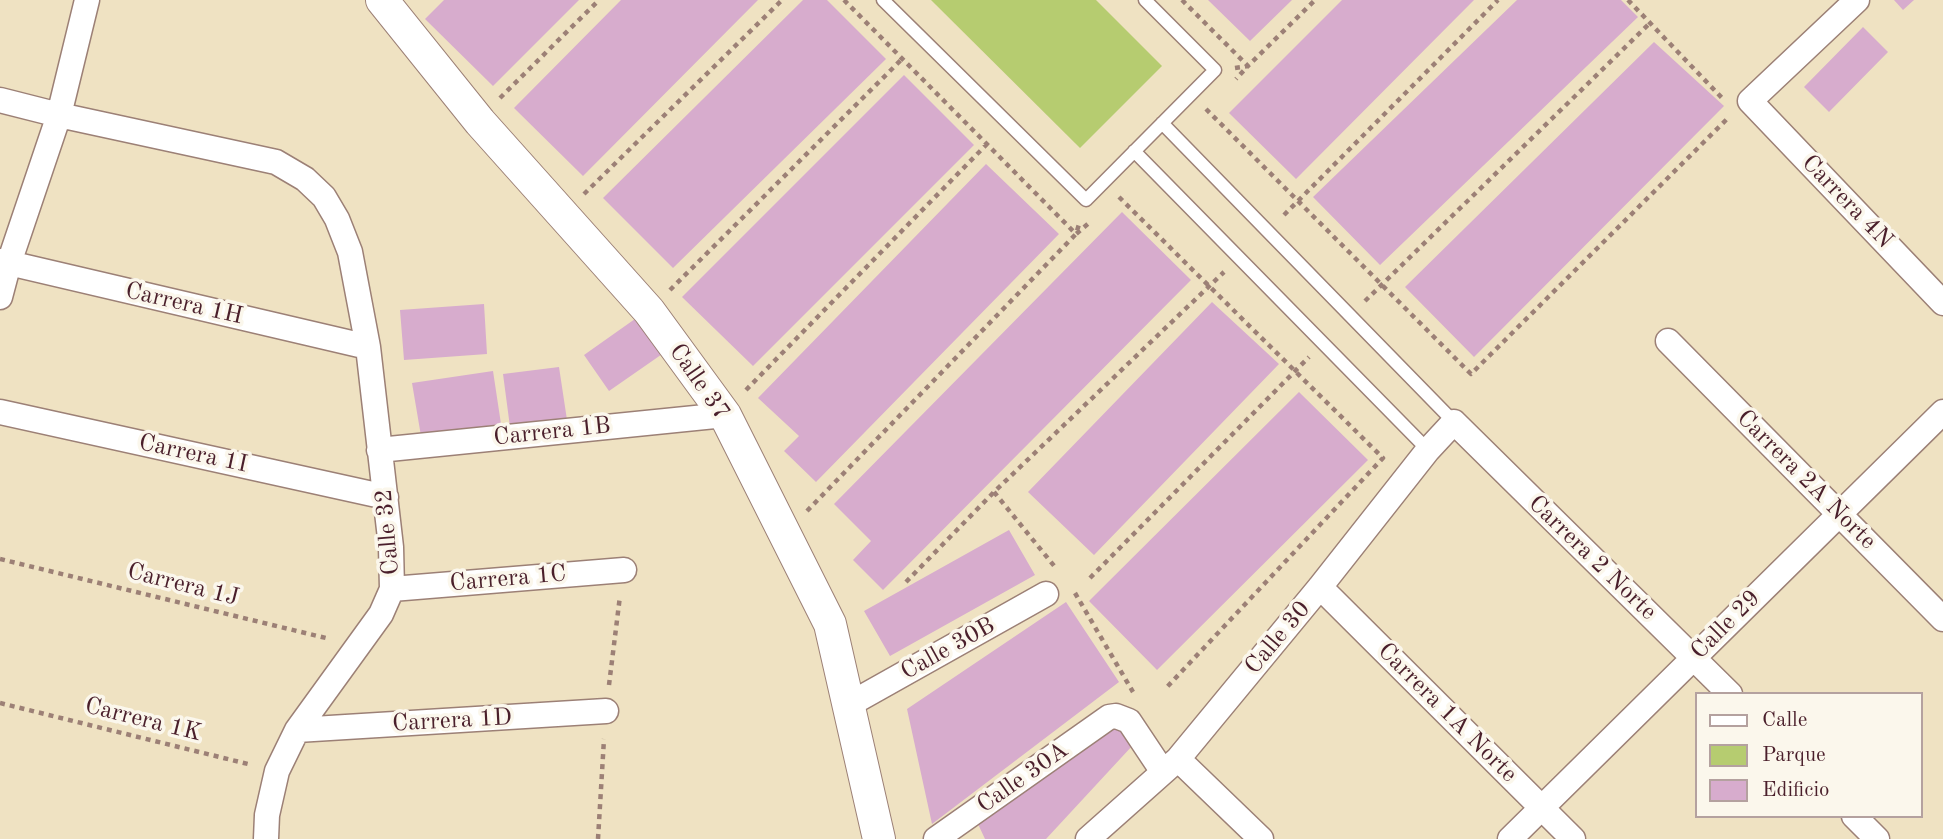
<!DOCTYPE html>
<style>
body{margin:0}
#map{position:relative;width:1943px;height:839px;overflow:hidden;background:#efe2c2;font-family:"Old Standard TT",serif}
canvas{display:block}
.legend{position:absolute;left:1695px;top:692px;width:228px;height:126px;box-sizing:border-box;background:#fbf7ec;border:2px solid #b4a19f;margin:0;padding:9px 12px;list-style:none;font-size:21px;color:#4a1f2b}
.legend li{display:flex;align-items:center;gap:14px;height:35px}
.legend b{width:35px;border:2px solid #b4a19f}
</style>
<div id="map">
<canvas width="1943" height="839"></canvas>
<ul class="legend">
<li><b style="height:9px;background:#fff"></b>Calle</li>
<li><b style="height:19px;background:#b6cc70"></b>Parque</li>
<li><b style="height:19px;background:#d7accd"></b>Edificio</li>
</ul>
</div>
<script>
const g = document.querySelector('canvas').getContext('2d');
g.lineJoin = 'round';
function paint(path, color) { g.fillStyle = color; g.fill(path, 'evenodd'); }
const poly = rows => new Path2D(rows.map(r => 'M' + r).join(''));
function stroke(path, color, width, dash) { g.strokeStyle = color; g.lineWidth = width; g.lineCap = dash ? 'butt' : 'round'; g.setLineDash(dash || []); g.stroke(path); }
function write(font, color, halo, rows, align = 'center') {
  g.font = font + ' "Old Standard TT",serif'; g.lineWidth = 7; g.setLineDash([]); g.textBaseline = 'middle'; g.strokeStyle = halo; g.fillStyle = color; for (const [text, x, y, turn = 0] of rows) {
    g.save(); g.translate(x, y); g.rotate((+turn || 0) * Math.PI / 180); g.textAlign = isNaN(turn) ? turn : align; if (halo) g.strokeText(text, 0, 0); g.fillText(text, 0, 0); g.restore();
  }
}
paint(poly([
 [931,0,1096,0,1162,66,1080,148]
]), '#b6cc70');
paint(poly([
 [444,0,579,0,493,86,425,19],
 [621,0,758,0,583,176,514,108],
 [803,0,827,0,886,59,673,268,603,198],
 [1208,0,1292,0,1250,41],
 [1342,0,1474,0,1296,179,1229,113],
 [1517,0,1621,0,1638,17,1380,265,1313,197],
 [1894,0,1914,0,1903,10],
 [1863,27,1888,52,1829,112,1804,87],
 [1654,42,1724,106,1474,357,1405,287],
 [904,75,974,145,753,366,682,297],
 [986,164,1059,234,816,482,784,451,799,436,758,398],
 [1122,212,1191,280,883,590,853,560,871,541,834,504],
 [1212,302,1279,364,1094,555,1028,492],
 [484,304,487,354,404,360,400,310],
 [642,314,668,350,609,391,584,355],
 [559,367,567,420,510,427,503,374],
 [493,371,501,424,421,436,412,383],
 [1299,392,1368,460,1157,670,1089,601],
 [1009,530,1035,575,890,656,864,611],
 [1066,602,1119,682,932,824,907,709],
 [1117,724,1133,745,1046,839,985,839,978,824]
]), '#d7accd');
const service = poly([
 [883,0,1086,200,1215,70,1145,0],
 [1162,123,1454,422],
 [1134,151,1428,450]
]);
const minor = poly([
 [1857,0,1750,101,1943,303],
 [0,100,59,115,276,162,305,179,324,197,337,219,350,252,368,347,391,547,392,589,381,614,297,730,277,771,267,815,266,839],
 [0,261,368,347],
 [0,297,9,263,59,115,87,0],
 [1668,341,1943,619],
 [0,412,386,497],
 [379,450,725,415],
 [1320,587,1573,839],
 [392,589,624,570],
 [850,704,1046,594],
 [297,730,606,711],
 [1178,759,1261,839],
 [1854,816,1877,839],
 [936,839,1109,717,1116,716,1129,721,1163,772],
 [1088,839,1178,759,1320,587,1428,450,1454,422,1730,694],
 [1510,839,1943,412]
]);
const tertiary = poly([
 [382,0,480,122,649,311,725,415,830,624,879,839]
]);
stroke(service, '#9c8076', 15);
stroke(minor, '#9c8076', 27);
stroke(tertiary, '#9c8076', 34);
stroke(poly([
 [844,0,1076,234,1090,222],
 [1182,0,1248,66,1236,79],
 [1628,0,1723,99],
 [1235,68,1248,66,1315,0],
 [500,98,599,0],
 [1206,109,1471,374,1728,118],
 [584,194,782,0],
 [1119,197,1383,458,1167,687],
 [1284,215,1498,0],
 [670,290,902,59],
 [1365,301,1650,23],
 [746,390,987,144],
 [994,492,1055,567],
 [807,511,1076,234,1080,221],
 [0,559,330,639],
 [1090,578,1309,357],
 [906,582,994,492,1224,272],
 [1075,593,1133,692],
 [609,685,620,596],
 [0,703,252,765],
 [598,839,604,739]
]), '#9c8076', 4.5, [5, 5]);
stroke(service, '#fff', 12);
stroke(minor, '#fff', 24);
stroke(tertiary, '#fff', 32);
write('24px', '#4a1f2b', '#fbf7ec', [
 ["Carrera 4N",1847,202,46],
 ["Carrera 1H",184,304,13],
 ["Calle 37",699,382,55],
 ["Carrera 1B",552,432,-6],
 ["Carrera 1I",193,454,12],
 ["Carrera 2A Norte",1806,480,45],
 ["Calle 32",388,532,-95],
 ["Carrera 2 Norte",1592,558,44],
 ["Carrera 1C",508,579,-5],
 ["Carrera 1J",183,585,14],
 ["Calle 29",1726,625,-45],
 ["Calle 30",1278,638,-50],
 ["Calle 30B",948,649,-29],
 ["Carrera 1A Norte",1447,713,45],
 ["Carrera 1K",143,720,14],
 ["Carrera 1D",452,721,-3],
 ["Calle 30A",1023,778,-35]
]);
</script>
